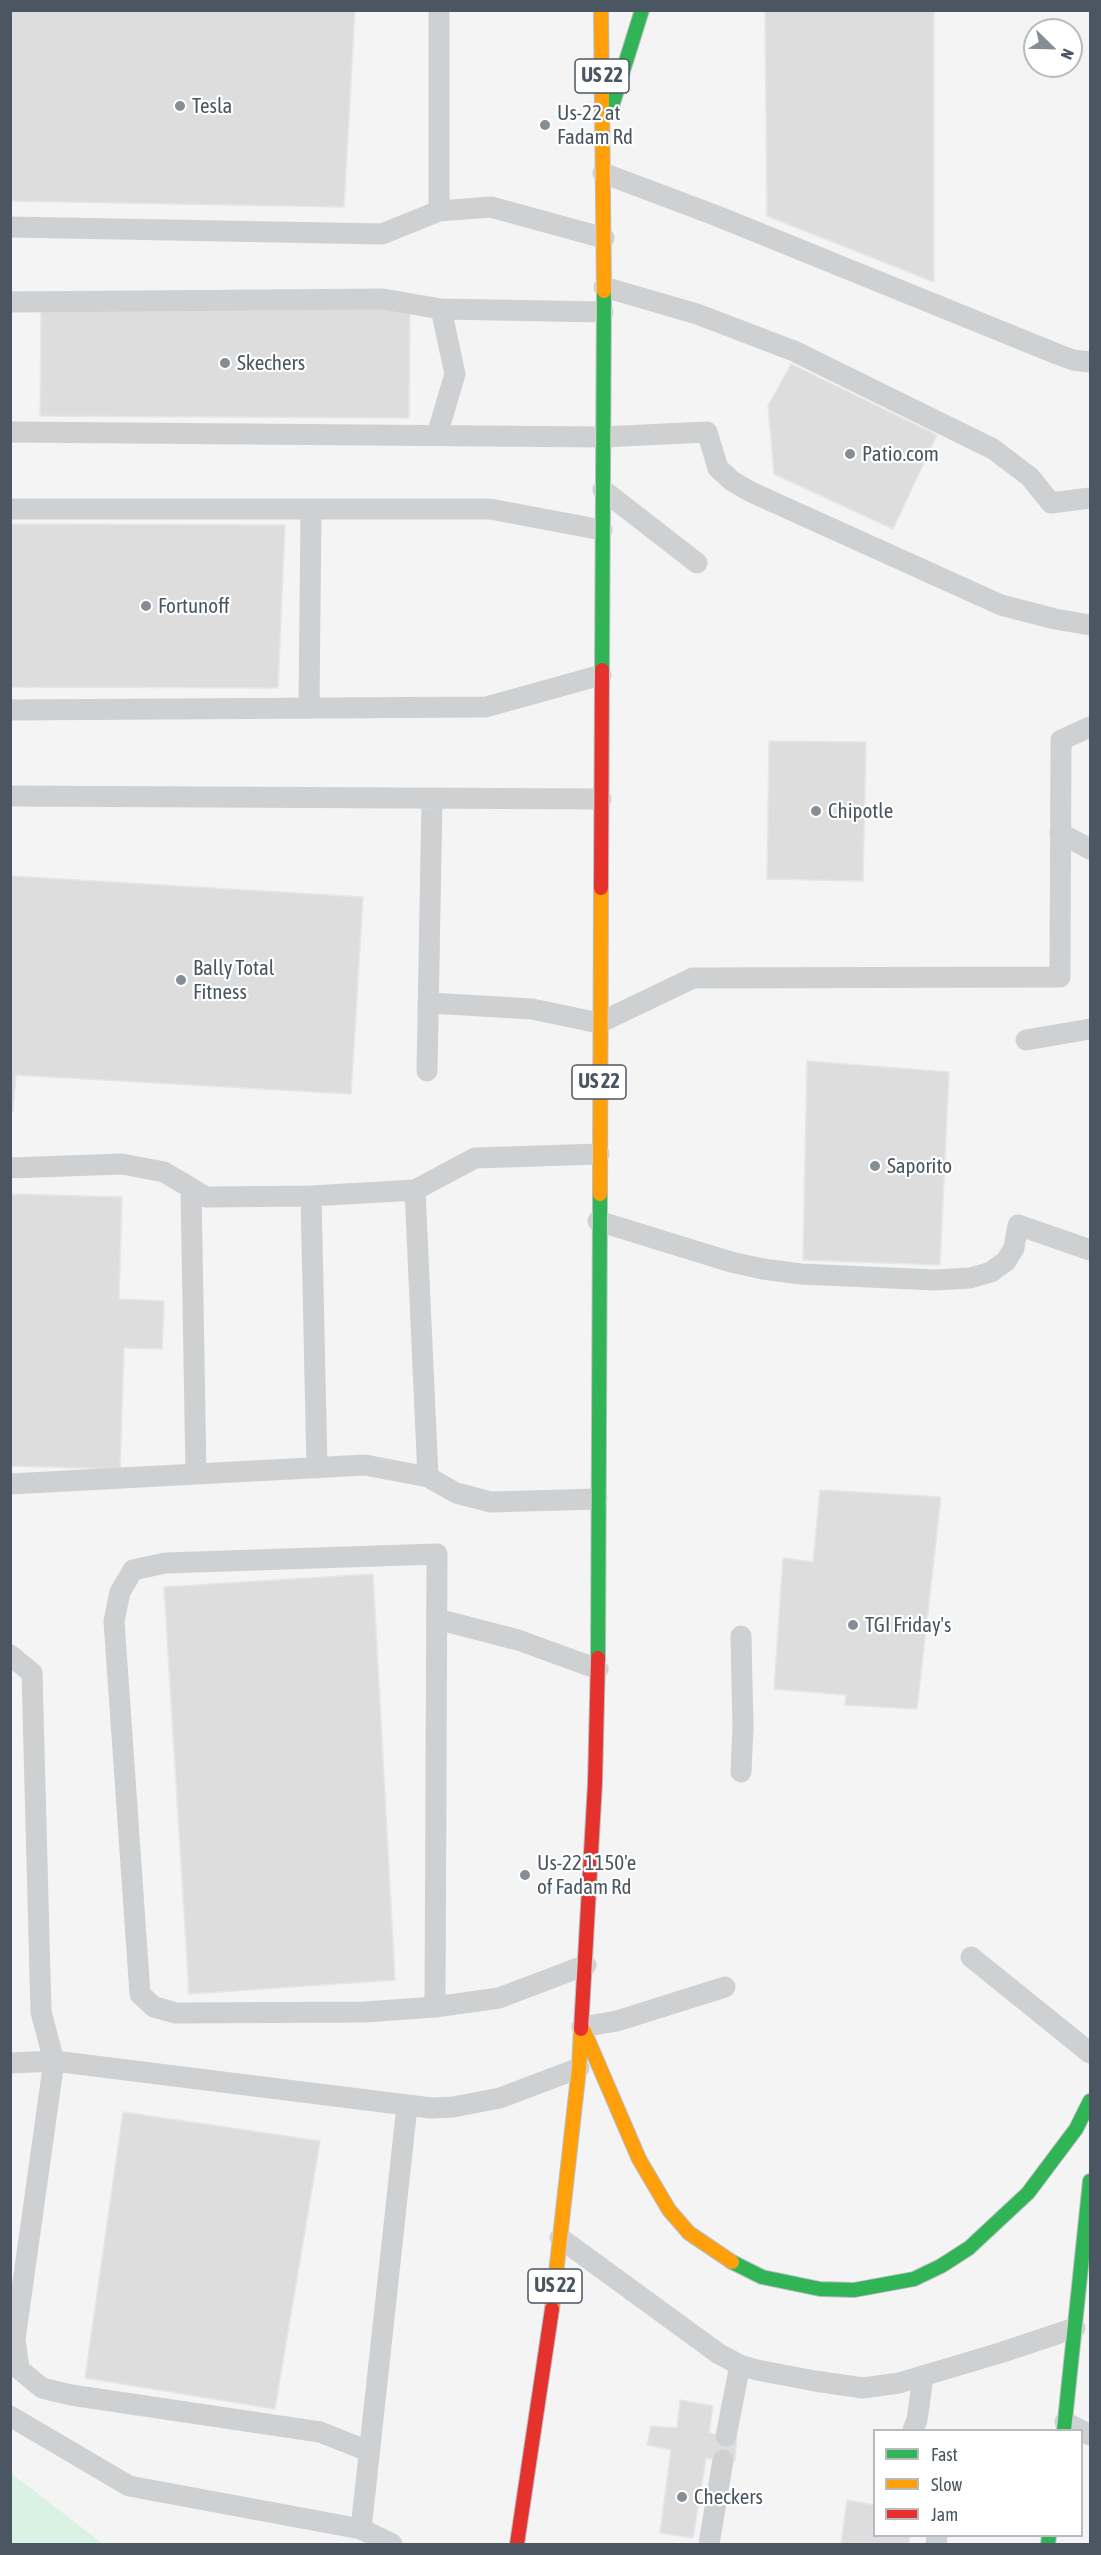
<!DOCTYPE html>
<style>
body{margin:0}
#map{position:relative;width:1101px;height:2555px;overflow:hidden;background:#f4f4f4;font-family:"Asap Condensed",sans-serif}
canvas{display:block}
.frame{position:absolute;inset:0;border:12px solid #4a5661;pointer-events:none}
.legend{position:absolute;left:873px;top:2429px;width:210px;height:108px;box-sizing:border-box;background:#fff;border:2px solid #b7bbc0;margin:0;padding:8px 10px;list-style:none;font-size:18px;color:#4a5661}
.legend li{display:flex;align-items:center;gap:12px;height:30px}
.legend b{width:30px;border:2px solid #b7bbc0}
.north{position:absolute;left:1023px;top:18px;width:60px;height:60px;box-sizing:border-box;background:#fff;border:2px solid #b7bbc0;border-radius:50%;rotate:113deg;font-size:16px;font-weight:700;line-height:24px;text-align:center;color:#4a5661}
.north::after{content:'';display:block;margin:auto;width:21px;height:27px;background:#868d94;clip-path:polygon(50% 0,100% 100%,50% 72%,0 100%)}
</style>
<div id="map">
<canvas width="1101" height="2555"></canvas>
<div class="frame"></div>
<ul class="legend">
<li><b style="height:8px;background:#30b455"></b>Fast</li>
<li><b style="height:8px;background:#ff9f0a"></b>Slow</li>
<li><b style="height:8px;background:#e5322d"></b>Jam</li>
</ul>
<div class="north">N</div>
</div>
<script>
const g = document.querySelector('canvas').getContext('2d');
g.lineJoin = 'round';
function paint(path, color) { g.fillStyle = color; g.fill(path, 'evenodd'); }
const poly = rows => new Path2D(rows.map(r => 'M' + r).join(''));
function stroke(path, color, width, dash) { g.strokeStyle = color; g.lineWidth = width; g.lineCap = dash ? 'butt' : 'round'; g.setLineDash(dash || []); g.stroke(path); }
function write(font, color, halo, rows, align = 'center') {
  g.font = font + ' "Asap Condensed",sans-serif'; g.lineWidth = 4.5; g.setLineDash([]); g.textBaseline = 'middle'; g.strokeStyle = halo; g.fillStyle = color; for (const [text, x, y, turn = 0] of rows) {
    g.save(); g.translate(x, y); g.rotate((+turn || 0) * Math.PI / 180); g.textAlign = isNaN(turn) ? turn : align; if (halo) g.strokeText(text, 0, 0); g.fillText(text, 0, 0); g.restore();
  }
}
paint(poly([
 [11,2473,103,2544,11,2544]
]), '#d9f2e3');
const building = poly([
 [10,10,355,10,344,207,10,201,10,10],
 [765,10,934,10,934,282,767,216,765,10],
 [410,309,409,418,40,416,41,310,410,309],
 [791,364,937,435,893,529,774,474,768,406,791,364],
 [10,524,285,525,278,688,10,687,10,524],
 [769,741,866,742,863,881,767,879,769,741],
 [10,876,363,897,351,1094,16,1075,13,1111,10,1111,10,876],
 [807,1061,949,1072,940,1265,803,1260,807,1061],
 [10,1194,122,1197,119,1299,164,1301,162,1349,124,1348,120,1469,10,1466,10,1194],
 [820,1490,941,1497,917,1709,845,1705,846,1695,774,1689,783,1558,813,1562,820,1490],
 [373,1574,395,1980,189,1994,164,1587,373,1574],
 [123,2112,320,2141,275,2409,85,2378,123,2112],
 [680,2400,713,2406,709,2433,737,2438,735,2461,706,2458,693,2538,660,2533,671,2450,647,2445,651,2426,677,2428,680,2400],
 [847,2500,874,2505,874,2536,910,2536,909,2544,841,2544,847,2500]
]);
paint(building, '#ddddde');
stroke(building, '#e5e6e7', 1.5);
const fast = poly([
 [612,106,642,10],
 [602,670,604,291],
 [598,1658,600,1194],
 [732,2262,762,2277,820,2289,854,2290,914,2279,941,2266,969,2248,1028,2193,1076,2129,1090,2101],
 [1064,2430,1090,2181],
 [1048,2544,1049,2536]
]);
const slow = poly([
 [601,10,604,291],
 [600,1194,601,888],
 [584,2031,639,2159,669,2210,689,2233,732,2262],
 [552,2309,579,2068,581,2029]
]);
const jam = poly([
 [601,888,602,670],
 [581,2029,595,1783,598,1658],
 [517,2544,552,2309]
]);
stroke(fast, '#b9bec3', 16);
stroke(slow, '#b9bec3', 16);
stroke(jam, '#b9bec3', 16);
stroke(poly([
 [603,173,717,216,1057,354,1073,360,1090,362],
 [439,211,491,207,604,238],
 [10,227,382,234,439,211,439,10],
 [604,287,697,314,794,351,993,449,1030,477,1051,503,1090,498],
 [10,302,383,299,441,309,603,312],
 [10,432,602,437,707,432,718,468,732,481,751,492,1001,605,1055,619,1090,625],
 [437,435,455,374,441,309],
 [603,490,697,563],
 [10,509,490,509,602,530],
 [309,708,311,509],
 [10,710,486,707,601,675],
 [10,796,601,799],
 [1060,833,1090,849],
 [430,1003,532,1009,599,1023,693,978,1060,977,1061,740,1090,727],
 [1026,1040,1090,1029],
 [427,1071,432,798],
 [10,1168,122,1164,164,1172,206,1197,311,1196,415,1190,475,1158,599,1154],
 [191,1189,196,1474],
 [415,1190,428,1477],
 [311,1196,317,1468],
 [598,1221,731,1262,763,1269,801,1274,935,1280,970,1278,991,1272,1006,1261,1014,1248,1018,1225,1090,1250],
 [10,1484,365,1465,428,1477,456,1493,491,1502,597,1499],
 [437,1619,518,1640,598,1669],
 [10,1655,32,1673,41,2012,54,2061,10,2063],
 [741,1772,743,1727,741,1636],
 [971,1957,1090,2053],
 [435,2007,437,1554,165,1563,133,1570,120,1592,114,1621,140,1994,154,2007,176,2013,365,2012,435,2007,499,1998,586,1965],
 [582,2027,617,2021,725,1987],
 [560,2238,719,2354,740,2365,757,2370,815,2381,863,2388,899,2383,1003,2352,1075,2328],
 [10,2416,129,2486,361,2529,392,2544],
 [1065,2422,1090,2435],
 [913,2430,917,2420,923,2377],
 [726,2436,740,2365],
 [368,2451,320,2432,71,2395,42,2388,19,2369,15,2339,54,2061,431,2108,453,2107,500,2098,579,2068],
 [361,2529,407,2106],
 [709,2544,723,2460],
 [936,2544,937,2536]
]), '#ced0d2', 21);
stroke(fast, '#30b455', 14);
stroke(slow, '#ff9f0a', 14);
stroke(jam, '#e5322d', 14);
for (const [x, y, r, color] of [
 [180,106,6,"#868d94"],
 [545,125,6,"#868d94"],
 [225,363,6,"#868d94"],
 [850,454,6,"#868d94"],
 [146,606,6,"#868d94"],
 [816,811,6,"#868d94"],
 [181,980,6,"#868d94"],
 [875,1166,6,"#868d94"],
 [853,1625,6,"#868d94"],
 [525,1875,6,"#868d94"],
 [682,2497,6,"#868d94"]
]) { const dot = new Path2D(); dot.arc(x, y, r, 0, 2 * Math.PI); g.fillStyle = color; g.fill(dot); stroke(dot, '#fff', 2); }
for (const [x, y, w] of [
 [602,76,54],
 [599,1082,54],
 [555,2286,54]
]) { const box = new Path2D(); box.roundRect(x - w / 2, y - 17, w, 34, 4.5); g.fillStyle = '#fff'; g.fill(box); stroke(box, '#4a5661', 1.5); }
write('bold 20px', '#4a5661', null, [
 ["US 22",602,76],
 ["US 22",599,1082],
 ["US 22",555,2286]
]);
write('21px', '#4a5661', '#fff', [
 ["Tesla",192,106],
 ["Us-22 at",557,113],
 ["Fadam Rd",557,137],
 ["Skechers",237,363],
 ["Patio.com",862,454],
 ["Fortunoff",158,606],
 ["Chipotle",828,811],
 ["Bally Total",193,968],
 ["Fitness",193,992],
 ["Saporito",887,1166],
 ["TGI Friday's",865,1625],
 ["Us-22 1150'e",537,1863],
 ["of Fadam Rd",537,1887],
 ["Checkers",694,2497]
], 'left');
</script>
